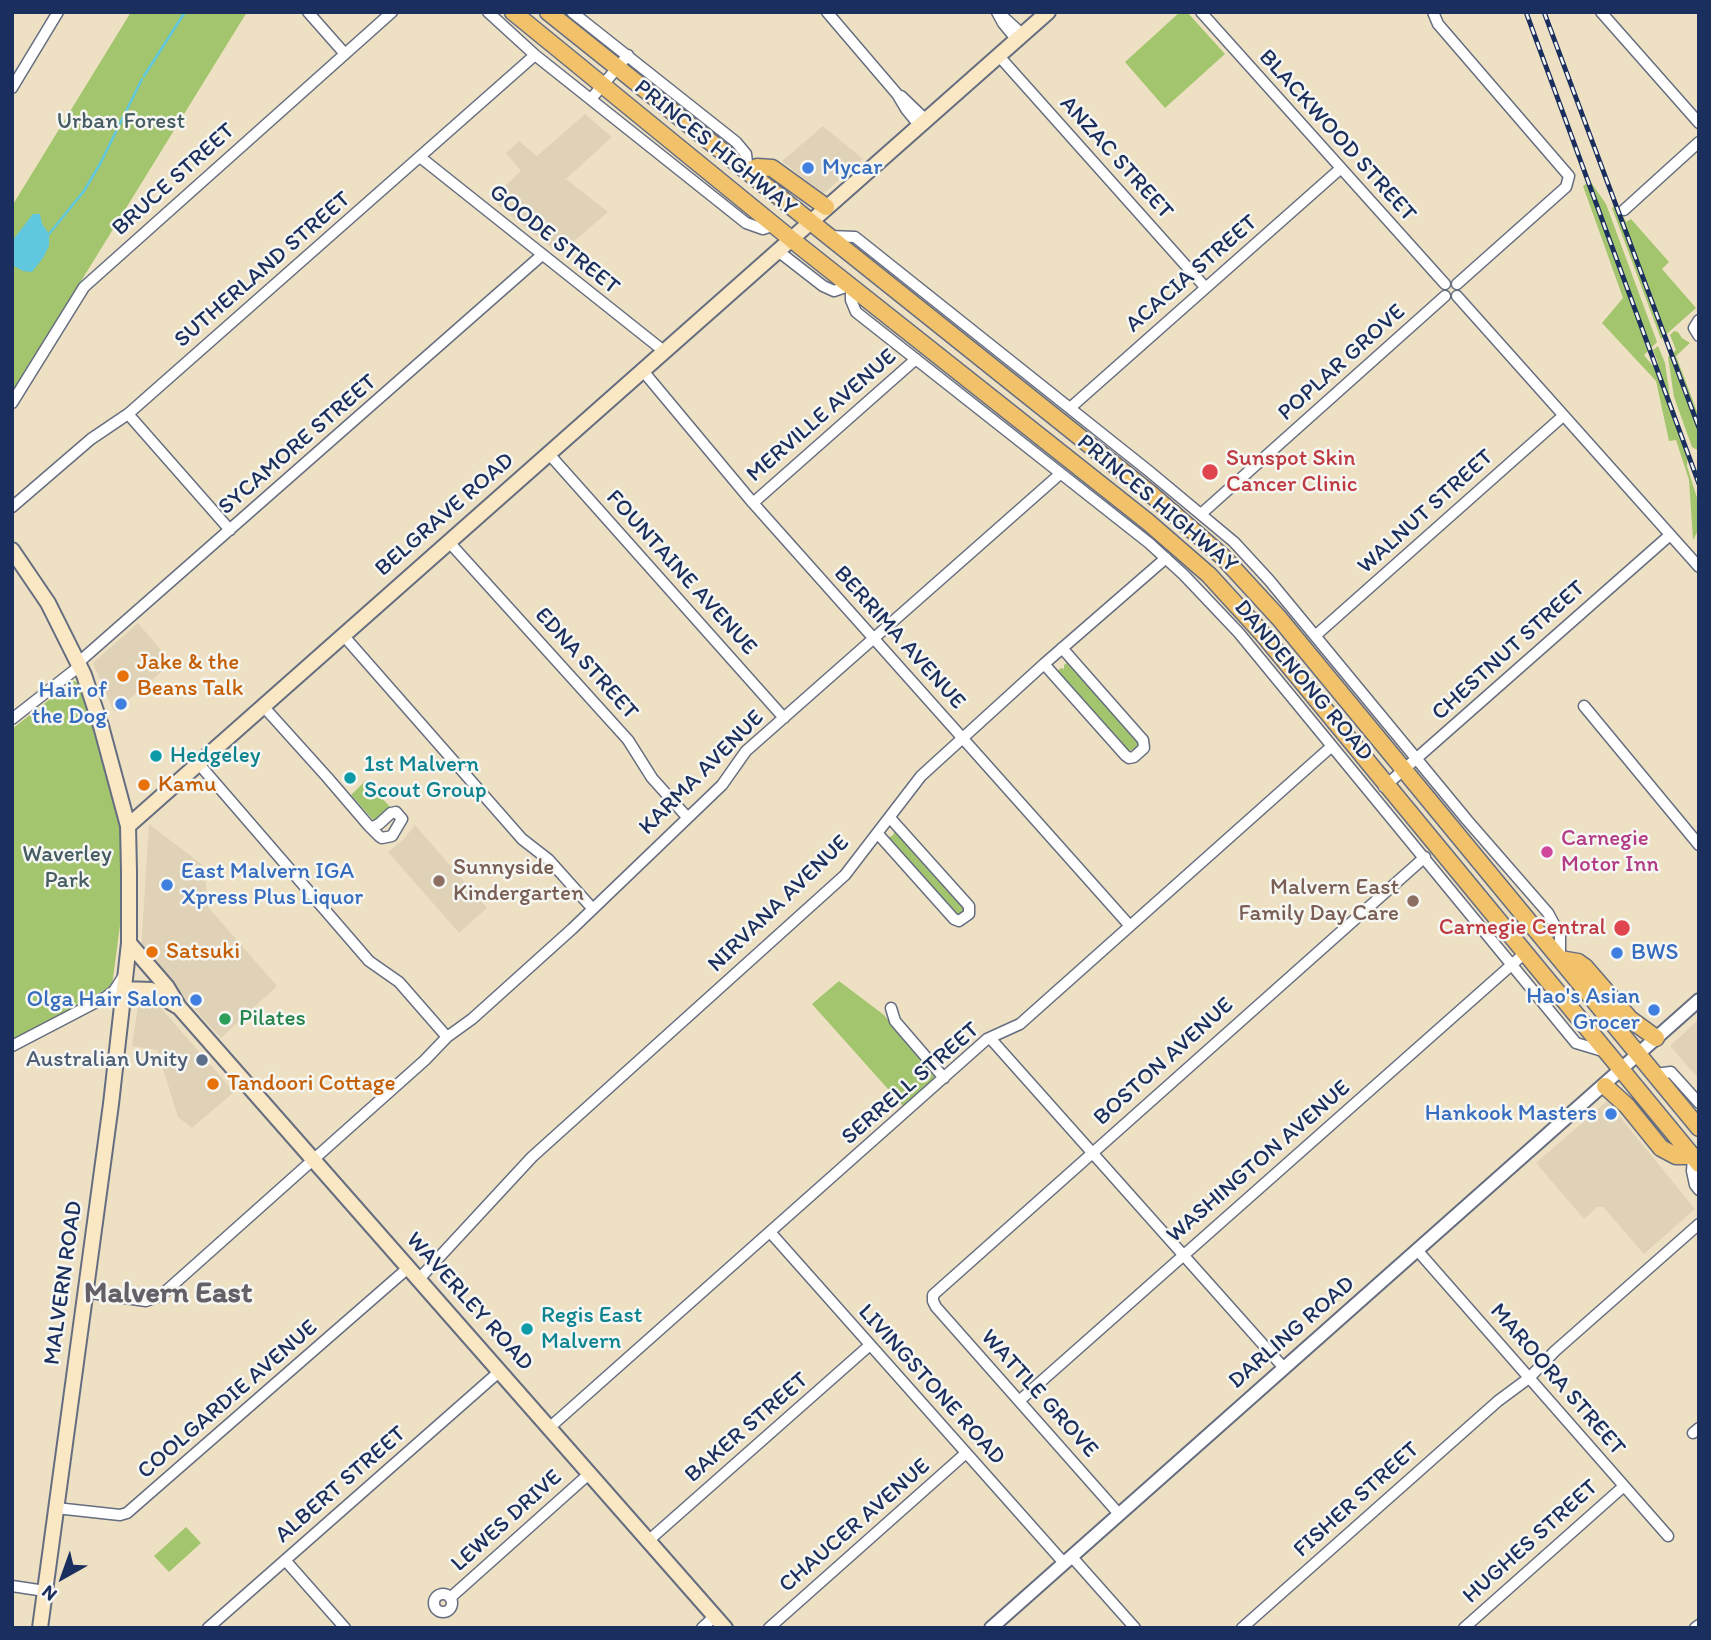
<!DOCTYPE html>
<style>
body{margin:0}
#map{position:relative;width:1711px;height:1640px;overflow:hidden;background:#eee1c3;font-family:Itim,sans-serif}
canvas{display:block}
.frame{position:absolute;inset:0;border:14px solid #1b2f5e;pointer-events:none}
.north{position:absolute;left:28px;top:1542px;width:70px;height:70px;-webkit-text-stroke:5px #f6f6f2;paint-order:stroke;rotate:220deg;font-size:19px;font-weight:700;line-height:28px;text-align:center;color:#1b2f5e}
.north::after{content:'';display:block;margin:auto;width:24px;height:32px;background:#1b2f5e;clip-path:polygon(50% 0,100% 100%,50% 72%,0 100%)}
</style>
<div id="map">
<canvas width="1711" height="1640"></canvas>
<div class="frame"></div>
<div class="north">N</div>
</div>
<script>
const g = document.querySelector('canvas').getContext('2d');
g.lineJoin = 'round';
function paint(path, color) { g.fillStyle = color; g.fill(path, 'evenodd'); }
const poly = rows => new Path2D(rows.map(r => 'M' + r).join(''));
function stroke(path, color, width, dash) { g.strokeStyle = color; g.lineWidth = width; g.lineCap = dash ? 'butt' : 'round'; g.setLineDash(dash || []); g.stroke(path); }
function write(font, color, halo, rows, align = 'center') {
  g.font = font + ' Itim,sans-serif'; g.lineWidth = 5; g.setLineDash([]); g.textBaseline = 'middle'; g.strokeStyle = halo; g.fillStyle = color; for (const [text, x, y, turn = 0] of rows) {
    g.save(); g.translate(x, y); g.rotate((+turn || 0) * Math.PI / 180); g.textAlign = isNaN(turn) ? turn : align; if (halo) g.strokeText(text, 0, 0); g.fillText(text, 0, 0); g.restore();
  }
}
paint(poly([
 [585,114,612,137,566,179,608,212,559,254,491,199,521,171,506,153,519,141,537,156],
 [823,126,863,159,823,194,782,161],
 [138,623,172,663,114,712,93,663],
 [149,824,204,866,208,907,277,986,221,1038,141,950],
 [415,825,487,908,459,933,388,852,404,839],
 [151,1000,155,1001,234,1092,192,1128,178,1117,157,1050,132,1046,138,1005,142,1001],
 [1699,1019,1699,1079,1670,1046],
 [1607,1101,1695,1209,1644,1254,1603,1207,1597,1207,1584,1219,1536,1163]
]), '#e0d2b6');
paint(poly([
 [131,12,247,12,12,393,12,206],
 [1180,12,1187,12,1225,54,1165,108,1125,62],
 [1590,181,1606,204,1657,342,1644,355,1652,365,1658,363,1653,350,1658,346,1665,363,1670,397,1688,450,1687,466,1699,504,1699,529,1693,540,1689,480,1676,440,1669,441,1656,381,1602,323,1623,298,1583,186],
 [1617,204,1626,222,1631,219,1669,262,1662,269,1696,308,1661,339,1612,208],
 [1674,331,1678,332,1682,338,1690,343,1676,356,1699,417,1699,451,1692,447,1674,397,1668,357,1676,350,1670,335],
 [1069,661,1139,741,1136,749,1127,751,1056,672,1061,668,1064,669,1064,665],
 [73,681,77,682,97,728,123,828,122,910,112,986,12,1040,12,729],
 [366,780,391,808,375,822,351,795],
 [896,829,966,910,957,917,888,838,893,835],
 [839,981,884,1015,937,1080,904,1107,812,1004],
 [186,1527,201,1543,169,1572,154,1556]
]), '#a3c56d');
paint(poly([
 [33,214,40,214,42,224,49,234,49,246,43,258,32,272,23,271,12,265,12,241]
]), '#61c7de');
stroke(poly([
 [144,76,185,12],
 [49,234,84,191,100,164,142,79]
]), '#61c7de', 2.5);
const minor = poly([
 [308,12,345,54],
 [488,12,535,55,746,223,763,229,775,225],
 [572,12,736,142,746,154,748,171],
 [827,12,897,94,906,109,920,126],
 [997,12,1003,23,1017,40],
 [1201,12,1445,284],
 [1433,12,1438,24,1569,176,1566,187,1457,284],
 [1601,12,1699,123],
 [999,13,1023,35],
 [998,55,1205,287],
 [12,88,58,12],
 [901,96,926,120],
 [591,99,628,55],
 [420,157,665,352],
 [1624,210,1699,142],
 [829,236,855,237,1150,472,1234,542,1269,580,1467,820,1548,913,1560,935,1560,959],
 [778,251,823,286,834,291,851,285,851,300,856,312,1149,543,1184,575,1239,633,1576,1043,1606,1052],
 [1457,296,1699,567],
 [1699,320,1694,328,1699,336],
 [643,371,753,503,1130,926],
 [12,403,84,287,392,12],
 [1070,408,1340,169],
 [128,414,230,530],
 [549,454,784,718],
 [753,503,916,359],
 [12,507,91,439,128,414,535,55],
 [1201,514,1445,296],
 [449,542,628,740,652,778,687,817],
 [343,635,522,839,549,860,592,908],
 [1315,636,1563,416],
 [79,662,542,255],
 [1044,664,1125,755,1129,758,1134,757,1144,748,1143,740,1062,648],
 [263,706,327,777,369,826,379,836,382,838,392,836,402,819,396,812,391,813,379,824,373,827,369,826],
 [1584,706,1699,845],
 [12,719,81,665],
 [198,763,369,961,399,982,447,1037],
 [1384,787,1670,535],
 [878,834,954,919,959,921,969,914,969,906,891,819],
 [891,1008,895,1021,944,1078],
 [990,1038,1284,1368],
 [12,1046,106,997,114,991,123,977],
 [1654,1074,1671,1072,1699,1103],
 [1693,1157,1692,1171,1695,1185,1699,1190],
 [770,1232,1064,1563],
 [1417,1250,1668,1536],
 [419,1279,532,1157,845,875,921,776,1044,664,1166,558],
 [84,1292,146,1301,157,1297,166,1291,425,1060,447,1037,472,1019,572,929,722,785,746,751,1060,474],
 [1019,1401,1525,953],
 [549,1428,987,1039,1020,1024,1332,746],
 [1693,1433,1699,1428],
 [56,1508,120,1515,127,1513,408,1268],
 [1119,1514,936,1307,933,1301,933,1295,1425,857],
 [648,1541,870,1345],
 [1072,1557,1135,1628],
 [285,1560,345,1628],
 [12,1586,45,1591],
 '434 1603a9 9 0 1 1 18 0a9 9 0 1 1-18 0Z',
 [450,1598,590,1473],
 [208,1628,500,1371],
 [702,1628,715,1616],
 [769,1628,966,1453],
 [1242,1628,1498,1401,1529,1378,1555,1351,1699,1224],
 [1464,1628,1624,1486],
 [1695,1628,1699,1625]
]);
const tertiary = poly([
 [991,1628,1699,1000]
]);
const secondary = poly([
 [12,550,48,603,84,675,101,726,128,826,129,871,129,943,111,1104,40,1628],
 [128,826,1048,12],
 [129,943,167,987,179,1007,725,1628],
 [124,989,151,990,177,1006]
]);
const trunk = poly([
 [513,12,791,239,1148,522,1209,575,1261,632,1699,1164],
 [548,12,1151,494,1222,556,1279,618,1699,1128],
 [748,171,757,167,772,168,826,207],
 [1560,959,1578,962,1585,967,1630,1019,1656,1038],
 [1605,1086,1627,1106,1661,1148,1676,1156,1693,1156]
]);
stroke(minor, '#656d81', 13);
stroke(tertiary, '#656d81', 16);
stroke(secondary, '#656d81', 18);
stroke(trunk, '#656d81', 19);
stroke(minor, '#fff', 10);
stroke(tertiary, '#fff', 12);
stroke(secondary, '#fae7c3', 14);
stroke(trunk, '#f2c26a', 16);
const rail = poly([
 [1526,12,1699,484],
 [1544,12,1699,428]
]);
stroke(rail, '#1b2f5e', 5);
stroke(rail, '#f6f6f2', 2.5, [8]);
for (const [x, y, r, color] of [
 [808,168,7,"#3f7fe0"],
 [1210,472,9,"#e0444e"],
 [123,676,7,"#e8710a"],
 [121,704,7,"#3f7fe0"],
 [156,756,7,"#0f9aa8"],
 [350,778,7,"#0f9aa8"],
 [144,785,7,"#e8710a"],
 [1547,852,7,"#d1479c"],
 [439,881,7,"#8d6e63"],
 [167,885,7,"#3f7fe0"],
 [1413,901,7,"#8d6e63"],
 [1622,928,9,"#e0444e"],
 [152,952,7,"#e8710a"],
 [1617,953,7,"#3f7fe0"],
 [196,1000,7,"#3f7fe0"],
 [1654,1010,7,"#3f7fe0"],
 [225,1019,7,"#2e9e5b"],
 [202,1060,7,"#5c6f8a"],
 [213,1084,7,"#e8710a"],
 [1611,1114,7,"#3f7fe0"],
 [527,1329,7,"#0f9aa8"]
]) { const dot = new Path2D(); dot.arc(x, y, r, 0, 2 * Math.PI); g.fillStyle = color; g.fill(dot); stroke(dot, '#f6f6f2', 2.5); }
write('23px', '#445c62', '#f6f6f2', [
 ["Urban Forest",121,122],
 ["Waverley",67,855],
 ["Park",67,881]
]);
write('23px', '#1b2f5e', '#f6f6f2', [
 ["BLACKWOOD STREET",1337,136,48],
 ["PRINCES HIGHWAY",715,148,39],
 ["ANZAC STREET",1116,158,48],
 ["BRUCE STREET",174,180,-42],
 ["GOODE STREET",554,240,39],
 ["SUTHERLAND STREET",263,270,-41],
 ["ACACIA STREET",1192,274,-41],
 ["POPLAR GROVE",1342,363,-42],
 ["MERVILLE AVENUE",822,416,-41],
 ["SYCAMORE STREET",298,445,-41],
 ["PRINCES HIGHWAY",1157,504,40],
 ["WALNUT STREET",1426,512,-42],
 ["BELGRAVE ROAD",445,515,-41],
 ["FOUNTAINE AVENUE",681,573,48],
 ["BERRIMA AVENUE",899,638,48],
 ["CHESTNUT STREET",1509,651,-42],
 ["EDNA STREET",586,664,48],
 ["DANDENONG ROAD",1303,681,50],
 ["KARMA AVENUE",702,773,-45],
 ["NIRVANA AVENUE",779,904,-44],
 ["BOSTON AVENUE",1164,1062,-42],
 ["SERRELL STREET",911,1084,-41],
 ["WASHINGTON AVENUE",1259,1162,-41],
 ["MALVERN ROAD",64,1283,-82],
 ["WAVERLEY ROAD",469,1302,48],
 ["DARLING ROAD",1292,1333,-41],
 ["MAROORA STREET",1557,1380,49],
 ["LIVINGSTONE ROAD",931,1385,48],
 ["WATTLE GROVE",1039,1394,48],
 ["COOLGARDIE AVENUE",228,1400,-41],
 ["BAKER STREET",747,1428,-41],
 ["ALBERT STREET",341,1485,-41],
 ["FISHER STREET",1357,1500,-42],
 ["LEWES DRIVE",507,1521,-42],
 ["CHAUCER AVENUE",855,1526,-41],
 ["HUGHES STREET",1531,1542,-42]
]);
write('23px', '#366cbe', '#f6f6f2', [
 ["Mycar",822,168,"left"],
 ["Hair of",107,691],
 ["the Dog",107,717],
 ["East Malvern IGA",181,872,"left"],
 ["Xpress Plus Liquor",181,898,"left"],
 ["BWS",1631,953,"left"],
 ["Hao's Asian",1640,997],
 ["Grocer",1640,1023],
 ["Olga Hair Salon",182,1000],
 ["Hankook Masters",1597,1114]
], 'right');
write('23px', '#be3a42', '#f6f6f2', [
 ["Sunspot Skin",1226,459],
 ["Cancer Clinic",1226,485],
 ["Carnegie Central",1606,928,"right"]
], 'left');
write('23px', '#c56008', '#f6f6f2', [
 ["Jake & the",137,663],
 ["Beans Talk",137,689],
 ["Kamu",158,785],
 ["Satsuki",166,952],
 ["Tandoori Cottage",227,1084]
], 'left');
write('23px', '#0d838f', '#f6f6f2', [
 ["Hedgeley",170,756],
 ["1st Malvern",364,765],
 ["Scout Group",364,791],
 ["Regis East",541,1316],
 ["Malvern",541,1342]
], 'left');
write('23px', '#b23c85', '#f6f6f2', [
 ["Carnegie",1561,839],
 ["Motor Inn",1561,865]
], 'left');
write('23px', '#785e54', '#f6f6f2', [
 ["Sunnyside",453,868],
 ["Kindergarten",453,894],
 ["Malvern East",1399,888,"right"],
 ["Family Day Care",1399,914,"right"]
], 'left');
write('23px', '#27864d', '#f6f6f2', [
 ["Pilates",239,1019]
], 'left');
write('23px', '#4e5e75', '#f6f6f2', [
 ["Australian Unity",188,1060]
], 'right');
write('bold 30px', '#655f67', '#f6f6f2', [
 ["Malvern East",168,1294]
]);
</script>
